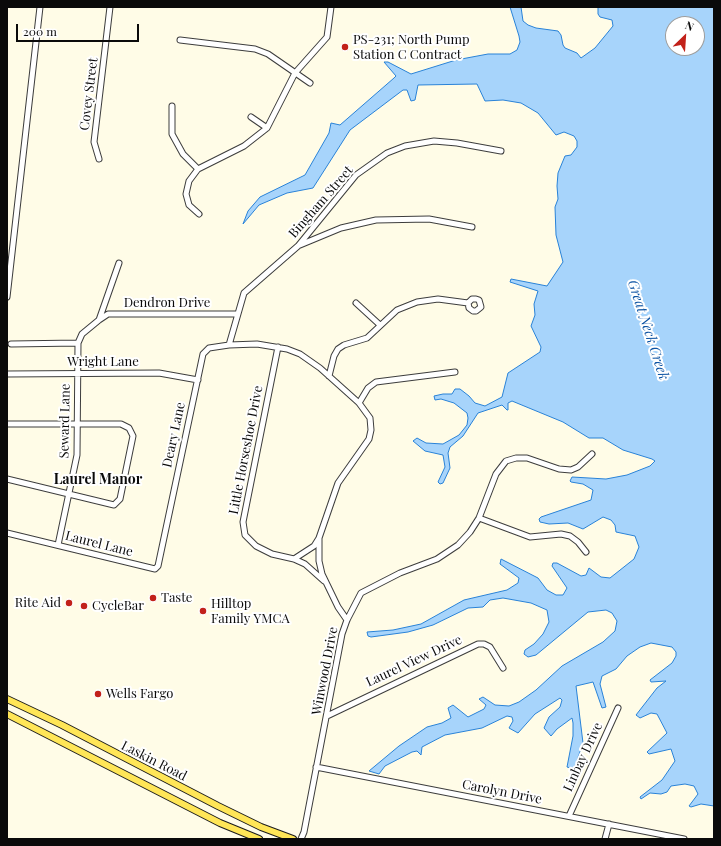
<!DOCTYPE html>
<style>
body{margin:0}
#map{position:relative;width:721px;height:846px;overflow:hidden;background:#fffce7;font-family:"Playfair Display",serif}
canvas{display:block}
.frame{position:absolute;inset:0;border:8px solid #0a0a0a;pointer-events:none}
.north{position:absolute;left:665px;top:16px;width:40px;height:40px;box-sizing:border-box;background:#fff;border:1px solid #9d9d9d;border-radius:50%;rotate:25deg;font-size:11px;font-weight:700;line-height:16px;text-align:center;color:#0a0a0a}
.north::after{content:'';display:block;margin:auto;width:14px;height:18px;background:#c2211a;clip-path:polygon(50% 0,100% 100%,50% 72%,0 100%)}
.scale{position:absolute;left:16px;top:24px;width:123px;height:18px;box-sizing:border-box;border:2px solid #0a0a0a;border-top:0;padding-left:5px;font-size:12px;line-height:14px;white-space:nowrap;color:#0a0a0a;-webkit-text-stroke:3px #fff;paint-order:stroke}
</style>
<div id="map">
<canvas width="721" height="846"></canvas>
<div class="frame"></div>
<div class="north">N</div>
<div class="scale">200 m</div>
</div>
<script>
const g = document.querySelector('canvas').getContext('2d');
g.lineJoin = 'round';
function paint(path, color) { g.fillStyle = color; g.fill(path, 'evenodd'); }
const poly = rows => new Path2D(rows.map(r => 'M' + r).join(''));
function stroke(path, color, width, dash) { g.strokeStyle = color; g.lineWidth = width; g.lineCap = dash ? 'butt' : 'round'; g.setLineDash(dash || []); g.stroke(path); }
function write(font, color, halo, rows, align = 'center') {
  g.font = font + ' "Playfair Display",serif'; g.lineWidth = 4; g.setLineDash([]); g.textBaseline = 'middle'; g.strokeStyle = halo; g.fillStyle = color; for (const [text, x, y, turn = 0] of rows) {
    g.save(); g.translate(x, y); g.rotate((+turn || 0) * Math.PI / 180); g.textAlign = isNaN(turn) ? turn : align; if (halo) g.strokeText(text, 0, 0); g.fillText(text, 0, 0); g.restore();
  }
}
const water = poly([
 [510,7,521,7,523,21,528,25,536,28,558,31,561,35,563,45,565,48,577,53,581,58,595,48,613,26,612,20,600,17,598,14,598,7,714,7,714,806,701,804,691,807,689,806,698,794,694,786,685,784,671,786,667,792,661,794,650,793,641,799,640,797,662,780,675,761,671,749,649,754,647,752,667,733,657,714,651,713,640,718,636,715,657,688,666,681,651,682,650,680,672,663,676,656,676,652,672,647,651,643,640,647,627,656,616,669,602,676,600,684,606,707,602,708,593,682,576,686,583,743,574,769,567,767,573,736,573,723,572,718,557,729,551,736,544,728,549,717,560,707,562,700,560,698,535,714,518,733,509,728,513,721,512,717,507,716,482,728,445,735,422,747,421,755,417,751,412,752,385,766,379,774,369,771,399,746,427,727,442,723,451,718,448,708,453,705,468,717,484,709,486,705,479,699,483,697,495,705,509,706,519,702,536,690,562,666,603,642,615,631,617,621,612,613,606,610,588,612,536,655,528,657,524,654,525,650,534,644,543,634,549,622,547,610,531,603,503,598,490,600,483,607,468,608,433,625,408,632,371,637,368,636,367,632,393,630,421,624,464,600,507,590,518,583,519,578,500,564,501,559,538,578,547,590,556,595,563,595,567,588,552,566,553,563,557,563,581,576,586,575,589,568,601,577,610,578,634,559,639,547,635,536,616,532,615,525,611,520,603,517,583,529,568,523,549,524,540,522,539,519,541,517,591,500,593,490,583,484,571,482,570,481,572,477,606,479,627,475,650,466,655,461,652,459,623,450,603,438,589,438,563,422,512,401,508,403,508,410,507,410,502,405,478,413,463,436,450,447,448,453,450,468,443,483,440,484,438,482,445,467,443,455,425,451,413,441,417,438,426,443,443,444,459,435,467,425,468,418,467,413,454,403,441,399,435,400,434,396,443,394,452,394,455,389,460,389,469,396,475,403,485,406,502,397,508,373,540,352,541,347,531,326,535,315,534,304,538,291,510,282,511,279,547,286,563,262,556,235,555,207,558,199,557,186,558,173,565,156,571,155,577,147,577,141,574,136,564,132,556,135,538,113,521,103,503,100,485,101,477,84,418,85,415,100,411,101,407,90,403,90,350,130,313,188,287,193,259,205,243,224,248,211,260,197,305,175,329,133,331,123,340,125,394,78,396,76,384,62,388,62,411,74,456,60,488,54,510,54,517,50,520,42,519,36,510,7],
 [673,24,697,24,697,48,673,48,673,24]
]);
paint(water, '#a7d4fb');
stroke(water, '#2982d7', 1);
const minor = poly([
 [180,40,255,49,268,54,310,83],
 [172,106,172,134,183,154,198,169],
 [251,117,267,128],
 [99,159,94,142,110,7],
 [199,214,189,205,186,194,189,181,198,169,244,146,267,128,295,73,327,37,331,7],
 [300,245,341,228,376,220,429,219,472,227],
 [7,297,40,7],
 [356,303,380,325],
 [99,320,108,314,237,314],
 [11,344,78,343],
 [229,345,244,293,298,246,356,175,387,153,405,146,434,141,457,143,501,151],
 [278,347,243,522,245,535,256,546,272,554,294,559,305,564,324,581],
 [7,374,159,373,198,380],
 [329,376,334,356,338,349,344,345,367,338,397,310,417,302,438,299,468,303,472,299,476,299,479,300,481,307,476,311,473,311,469,308,468,303],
 [359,403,368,388,376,382,455,372],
 [7,424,121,424,129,428,133,436,120,499,114,505,7,479],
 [479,518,530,537,561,534,570,536,578,542,586,552],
 [7,533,155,569,158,566,203,354,209,348,229,345,257,344,287,349,300,354,320,368,359,403,370,418,371,430,369,439,338,483,319,538,319,561,322,574,338,607,347,620],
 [58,545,77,455,78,343,82,334,99,320,119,263],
 [294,559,314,546,319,538],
 [327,716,478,644,484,644,490,647,503,668],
 [316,767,684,839],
 [569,816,618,708],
 [301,839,304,832,342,634,347,620,361,593,400,573,437,559,458,545,470,532,479,518,496,474,506,461,516,458,527,458,559,469,571,470,578,467,592,454],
 [605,839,609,824]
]);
const major = poly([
 [7,699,62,725,218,806,261,827,293,839],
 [7,714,220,823,259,839]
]);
stroke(minor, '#3d3d3d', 7);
stroke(major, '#1b1b1b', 8);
stroke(minor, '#fff', 5);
stroke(major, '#ffe657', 6);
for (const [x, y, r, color] of [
 [345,47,4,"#c2211a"],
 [153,598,4,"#c2211a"],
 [69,603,4,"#c2211a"],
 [84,606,4,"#c2211a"],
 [203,611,4,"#c2211a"],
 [98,694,4,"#c2211a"]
]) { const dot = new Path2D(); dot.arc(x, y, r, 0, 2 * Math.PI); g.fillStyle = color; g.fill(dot); stroke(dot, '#fff', 1.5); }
write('13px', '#0a0a0a', '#fff', [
 ["PS-231; North Pump",353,40],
 ["Station C Contract",353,55],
 ["Taste",161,598],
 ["Rite Aid",61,603,"right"],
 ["Hilltop",211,604],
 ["Family YMCA",211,619],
 ["CycleBar",92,606],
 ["Wells Fargo",106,694]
], 'left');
write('13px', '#0a0a0a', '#fff', [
 ["Covey Street",89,94,-83],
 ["Bingham Street",321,202,-49],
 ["Dendron Drive",167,303],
 ["Wright Lane",103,362],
 ["Seward Lane",65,421,-89],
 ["Deary Lane",174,435,-78],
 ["Little Horseshoe Drive",246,450,-79],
 ["Laurel Lane",99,544,14],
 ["Laurel View Drive",414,661,-25],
 ["Winwood Drive",325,671,-79],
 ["Linbay Drive",583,757,-65],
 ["Laskin Road",154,761,27],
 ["Carolyn Drive",502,792,11]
]);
write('italic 14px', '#0c53a3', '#fff', [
 ["Great Neck Creek",648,330,72]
]);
write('bold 14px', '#0a0a0a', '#fff', [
 ["Laurel Manor",98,480]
]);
</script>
